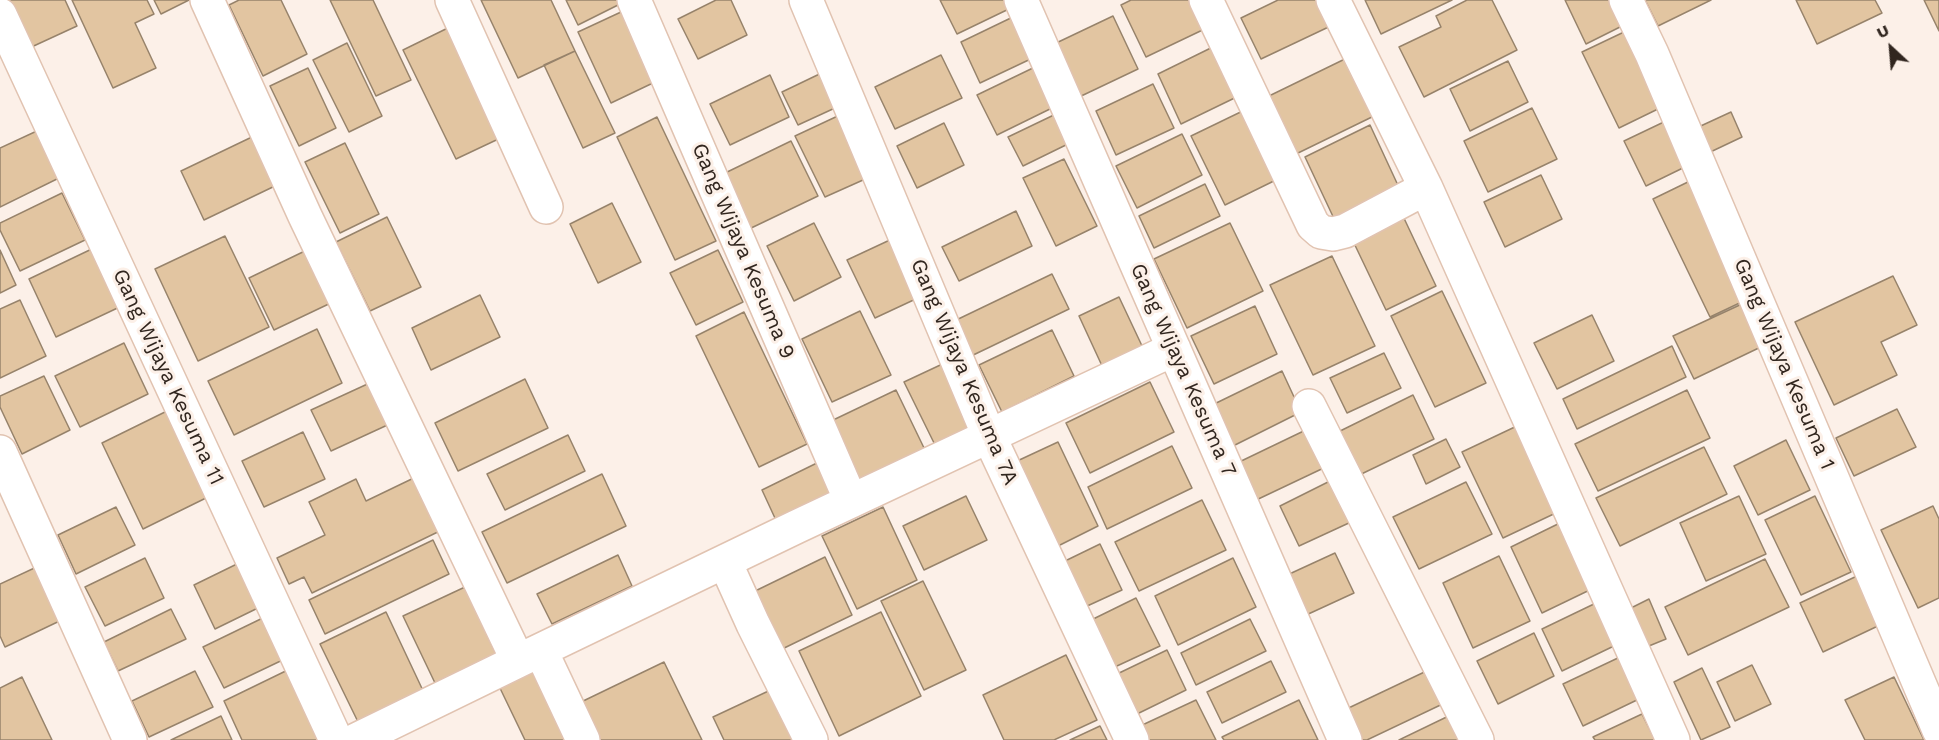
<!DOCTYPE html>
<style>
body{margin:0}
#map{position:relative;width:1939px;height:740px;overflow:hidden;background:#fcf0e8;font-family:"Work Sans",sans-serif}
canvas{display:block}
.north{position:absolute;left:1861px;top:18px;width:60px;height:60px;-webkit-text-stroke:4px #fcf0e8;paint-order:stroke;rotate:334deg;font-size:16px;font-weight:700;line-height:24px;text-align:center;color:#31261f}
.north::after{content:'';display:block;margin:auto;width:21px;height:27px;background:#31261f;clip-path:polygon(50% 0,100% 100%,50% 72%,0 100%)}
</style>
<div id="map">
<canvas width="1939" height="740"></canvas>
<div class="north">U</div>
</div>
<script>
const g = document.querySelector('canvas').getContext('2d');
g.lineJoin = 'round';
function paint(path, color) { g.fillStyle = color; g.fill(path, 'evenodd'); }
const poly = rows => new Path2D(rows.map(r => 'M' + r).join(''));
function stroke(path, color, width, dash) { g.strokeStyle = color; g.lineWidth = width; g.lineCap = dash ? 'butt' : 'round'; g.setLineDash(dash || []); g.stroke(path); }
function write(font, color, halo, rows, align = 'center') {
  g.font = font + ' "Work Sans",sans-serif'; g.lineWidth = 6; g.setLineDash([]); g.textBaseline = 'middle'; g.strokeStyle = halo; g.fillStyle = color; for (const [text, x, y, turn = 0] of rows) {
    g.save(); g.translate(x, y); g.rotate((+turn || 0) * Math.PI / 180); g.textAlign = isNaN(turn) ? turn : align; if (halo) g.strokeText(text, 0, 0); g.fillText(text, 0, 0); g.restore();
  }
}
const building = poly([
 [2,0,65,0,77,26,25,50,2,0],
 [72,0,147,0,154,14,135,23,156,68,113,88,72,0],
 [154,0,189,0,161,14,154,0],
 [239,0,281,0,307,54,263,76,229,5,239,0],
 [330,0,373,0,411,80,376,96,330,0],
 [481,0,551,0,575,51,518,78,481,0],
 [566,0,618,0,620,4,578,25,566,0],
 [716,0,731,0,747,35,698,59,678,19,716,0],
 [940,0,1010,0,1013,7,957,34,940,0],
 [1131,0,1201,0,1213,25,1146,57,1121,5,1131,0],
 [1278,0,1326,0,1337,23,1261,59,1241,18,1278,0],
 [1365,0,1452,0,1381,34,1365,0],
 [1467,0,1492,0,1517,50,1424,97,1399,47,1441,27,1436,16,1467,0],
 [1565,0,1612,0,1624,25,1586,44,1565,0],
 [1645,0,1711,0,1658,26,1645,0],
 [1796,0,1875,0,1882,13,1817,44,1796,0],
 [1924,0,1939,0,1939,31,1924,0],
 [621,12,655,82,611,103,578,32,621,12],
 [1017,15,1037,56,980,83,961,42,1017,15],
 [1113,16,1138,69,1077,98,1052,45,1113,16],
 [456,24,509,134,456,159,403,50,456,24],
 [1624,32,1660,108,1619,128,1582,52,1624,32],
 [1225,41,1249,91,1181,124,1158,74,1225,41],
 [347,43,382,116,349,132,313,60,347,43],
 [575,51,615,133,583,148,544,65,575,51],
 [941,55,962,98,895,129,875,87,941,55],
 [1349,57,1376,115,1296,154,1269,96,1349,57],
 [1508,61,1528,102,1470,131,1450,89,1508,61],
 [1035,67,1054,107,997,135,977,95,1035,67],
 [308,68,336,128,299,146,270,86,308,68],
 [832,68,848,102,798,125,782,92,832,68],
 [770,75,789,117,730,145,710,104,770,75],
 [1153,84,1174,128,1116,155,1096,111,1153,84],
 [1253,106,1286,175,1225,205,1191,136,1253,106],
 [1532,108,1557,159,1488,192,1464,141,1532,108],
 [1731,112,1742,137,1704,155,1692,130,1731,112],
 [1058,113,1072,142,1023,166,1008,137,1058,113],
 [842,114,872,176,825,197,795,136,842,114],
 [657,117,716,241,675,260,617,137,657,117],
 [1668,120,1689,165,1646,186,1624,141,1668,120],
 [944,123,964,165,917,188,897,146,944,123],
 [1370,125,1402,194,1337,225,1305,157,1370,125],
 [39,130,61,177,0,207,0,148,39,130],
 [1182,134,1202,175,1137,208,1116,166,1182,134],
 [254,136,277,185,204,220,181,171,254,136],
 [791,141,818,196,747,230,721,175,791,141],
 [345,143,379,214,340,233,305,162,345,143],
 [1064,159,1097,226,1056,246,1023,178,1064,159],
 [1541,175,1562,219,1505,247,1484,202,1541,175],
 [1692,180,1748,299,1710,317,1653,199,1692,180],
 [1205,184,1220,216,1154,248,1139,216,1205,184],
 [62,193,85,240,20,271,0,230,0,223,62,193],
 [612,203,641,262,598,283,570,224,612,203],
 [1016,211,1032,246,959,281,942,247,1016,211],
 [1402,214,1436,286,1386,310,1352,239,1402,214],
 [387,217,421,287,370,311,336,242,387,217],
 [814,223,841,277,794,301,767,246,814,223],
 [1230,223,1263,291,1187,328,1154,259,1230,223],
 [225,236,269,327,198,361,155,269,225,236],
 [892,239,920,297,875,318,847,260,892,239],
 [98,246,126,304,56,337,29,279,98,246],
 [309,249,335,301,274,330,249,278,309,249],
 [0,250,16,285,0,293,0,250],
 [718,250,743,302,696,325,670,273,718,250],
 [1332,256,1375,346,1313,375,1270,285,1332,256],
 [1052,274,1069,309,967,358,950,323,1052,274],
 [1893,276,1917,325,1881,342,1897,375,1834,405,1795,322,1893,276],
 [1442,291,1486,383,1435,407,1391,316,1442,291],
 [480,295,500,337,431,370,412,328,480,295],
 [1119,297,1143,348,1103,368,1079,316,1119,297],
 [20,300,46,356,0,378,0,309,20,300],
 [1744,303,1765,345,1694,379,1673,336,1744,303],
 [1255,306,1277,354,1214,384,1191,336,1255,306],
 [860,311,891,375,832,402,802,339,860,311],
 [744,312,807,444,759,467,696,336,744,312],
 [1592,315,1614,361,1557,389,1534,343,1592,315],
 [317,329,342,383,234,435,208,381,317,329],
 [1052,330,1074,376,1002,412,979,365,1052,330],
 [124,343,148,394,80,427,55,376,124,343],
 [1672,346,1686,377,1577,429,1563,399,1672,346],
 [1384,353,1401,388,1347,413,1330,378,1384,353],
 [951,360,983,426,937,449,904,382,951,360],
 [1282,371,1301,412,1225,450,1206,408,1282,371],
 [44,376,70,430,22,454,0,407,0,396,44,376],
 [525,379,548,428,458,471,435,423,525,379],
 [374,381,394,422,331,451,311,410,374,381],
 [1150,382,1174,432,1090,473,1066,423,1150,382],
 [896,390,925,450,858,483,829,422,896,390],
 [1687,390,1710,438,1598,491,1575,444,1687,390],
 [1413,395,1434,439,1351,479,1330,436,1413,395],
 [1897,409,1916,447,1854,476,1836,438,1897,409],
 [167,411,208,497,143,529,102,443,167,411],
 [1519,425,1560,511,1503,538,1462,452,1519,425],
 [1312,427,1330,465,1252,502,1235,464,1312,427],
 [303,432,325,479,264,507,242,461,303,432],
 [568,435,585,471,505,510,487,474,568,435],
 [1446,439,1460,467,1426,484,1413,455,1446,439],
 [1786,440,1810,490,1758,515,1734,466,1786,440],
 [1058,442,1098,526,1056,547,1015,462,1058,442],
 [1172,446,1192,488,1107,529,1088,487,1172,446],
 [1704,447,1727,494,1620,546,1596,498,1704,447],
 [821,461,840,501,780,529,762,490,821,461],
 [602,474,626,526,507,583,482,532,602,474],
 [420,475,446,528,312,593,304,577,289,584,277,558,325,535,309,502,356,479,366,501,420,475],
 [1332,480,1351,522,1299,546,1280,506,1332,480],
 [1466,482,1492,534,1419,569,1393,517,1466,482],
 [966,496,987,540,924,570,903,526,966,496],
 [1739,496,1766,554,1706,581,1680,523,1739,496],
 [1815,496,1851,572,1801,595,1765,520,1815,496],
 [1202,500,1226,550,1139,591,1115,542,1202,500],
 [1933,506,1939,519,1939,598,1918,608,1881,530,1933,506],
 [116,507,135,545,76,574,58,535,116,507],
 [883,507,917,580,857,609,822,536,883,507],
 [1566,520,1598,586,1542,613,1511,547,1566,520],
 [433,540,449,574,325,634,309,600,433,540],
 [1100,544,1122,590,1085,607,1063,562,1100,544],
 [1335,553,1354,593,1304,616,1285,576,1335,553],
 [618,555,632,586,552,624,537,594,618,555],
 [1499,556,1530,621,1473,648,1443,583,1499,556],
 [825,557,852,615,776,652,749,594,825,557],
 [145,558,164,598,105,626,85,587,145,558],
 [1233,558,1256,607,1178,645,1155,596,1233,558],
 [1765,559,1789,607,1688,655,1665,607,1765,559],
 [241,562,262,606,215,629,194,585,241,562],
 [43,564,68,617,5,647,0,636,0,584,43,564],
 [1857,576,1880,625,1823,652,1800,603,1857,576],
 [923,581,966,670,924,690,881,601,923,581],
 [465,587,496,654,435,683,403,616,465,587],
 [1136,598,1160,646,1104,672,1081,625,1136,598],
 [1649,599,1666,639,1644,648,1627,610,1649,599],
 [1596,603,1616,645,1562,671,1542,629,1596,603],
 [171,609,186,639,118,671,104,642,171,609],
 [386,612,426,697,361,728,320,644,386,612],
 [881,612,921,696,839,736,799,651,881,612],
 [271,614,291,656,224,688,203,647,271,614],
 [1250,619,1266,651,1196,685,1181,653,1250,619],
 [1534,633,1554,676,1498,704,1477,661,1534,633],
 [1167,650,1186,690,1135,715,1115,675,1167,650],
 [1066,655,1097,720,1054,740,1004,740,983,695,1066,655],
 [1620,657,1639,699,1583,726,1563,684,1620,657],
 [1271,661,1286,692,1222,723,1207,692,1271,661],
 [664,662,702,740,596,740,579,703,664,662],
 [1752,665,1771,704,1735,721,1717,682,1752,665],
 [296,666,331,740,242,740,224,701,296,666],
 [535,666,570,740,525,740,498,684,535,666],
 [1435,667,1451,700,1367,740,1351,740,1338,713,1435,667],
 [1702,668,1730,727,1701,740,1674,682,1702,668],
 [195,671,213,707,149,737,132,701,195,671],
 [22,677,52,740,0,740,0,688,22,677],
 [1894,677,1924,740,1865,740,1845,700,1894,677],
 [777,687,803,740,724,740,713,717,777,687],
 [1196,700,1216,740,1145,740,1138,727,1196,700],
 [1299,700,1318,740,1224,740,1222,737,1299,700],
 [1459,711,1473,740,1399,740,1459,711],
 [1642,714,1655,740,1595,740,1593,737,1642,714],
 [221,716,232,740,171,740,221,716],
 [1100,726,1107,740,1070,740,1100,726]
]);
paint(building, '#e2c5a1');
stroke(building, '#97836b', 1.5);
const minor = poly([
 [207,0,305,216,518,661,356,740],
 [452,0,546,207],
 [634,0,851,501],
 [806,0,989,436,1132,740],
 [1021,0,1345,740],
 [1206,0,1313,225,1321,232,1333,234,1345,231,1426,188],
 [1333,0,1426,188,1673,740],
 [1626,0,1652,54,1939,730],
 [0,15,336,740],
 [1309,406,1477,740],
 [0,452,130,740],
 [725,562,753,624,811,740],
 [541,651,583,740],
 [518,661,796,527,1174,349]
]);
stroke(minor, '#e1c3b1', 36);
stroke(minor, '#fff', 33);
write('21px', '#31261f', '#fcf0e8', [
 ["Gang Wijaya Kesuma 9",743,251,67],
 ["Gang Wijaya Kesuma 1",1784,364,67],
 ["Gang Wijaya Kesuma 7",1183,370,66],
 ["Gang Wijaya Kesuma 7A",964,372,67],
 ["Gang Wijaya Kesuma 11",168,377,65]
]);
</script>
